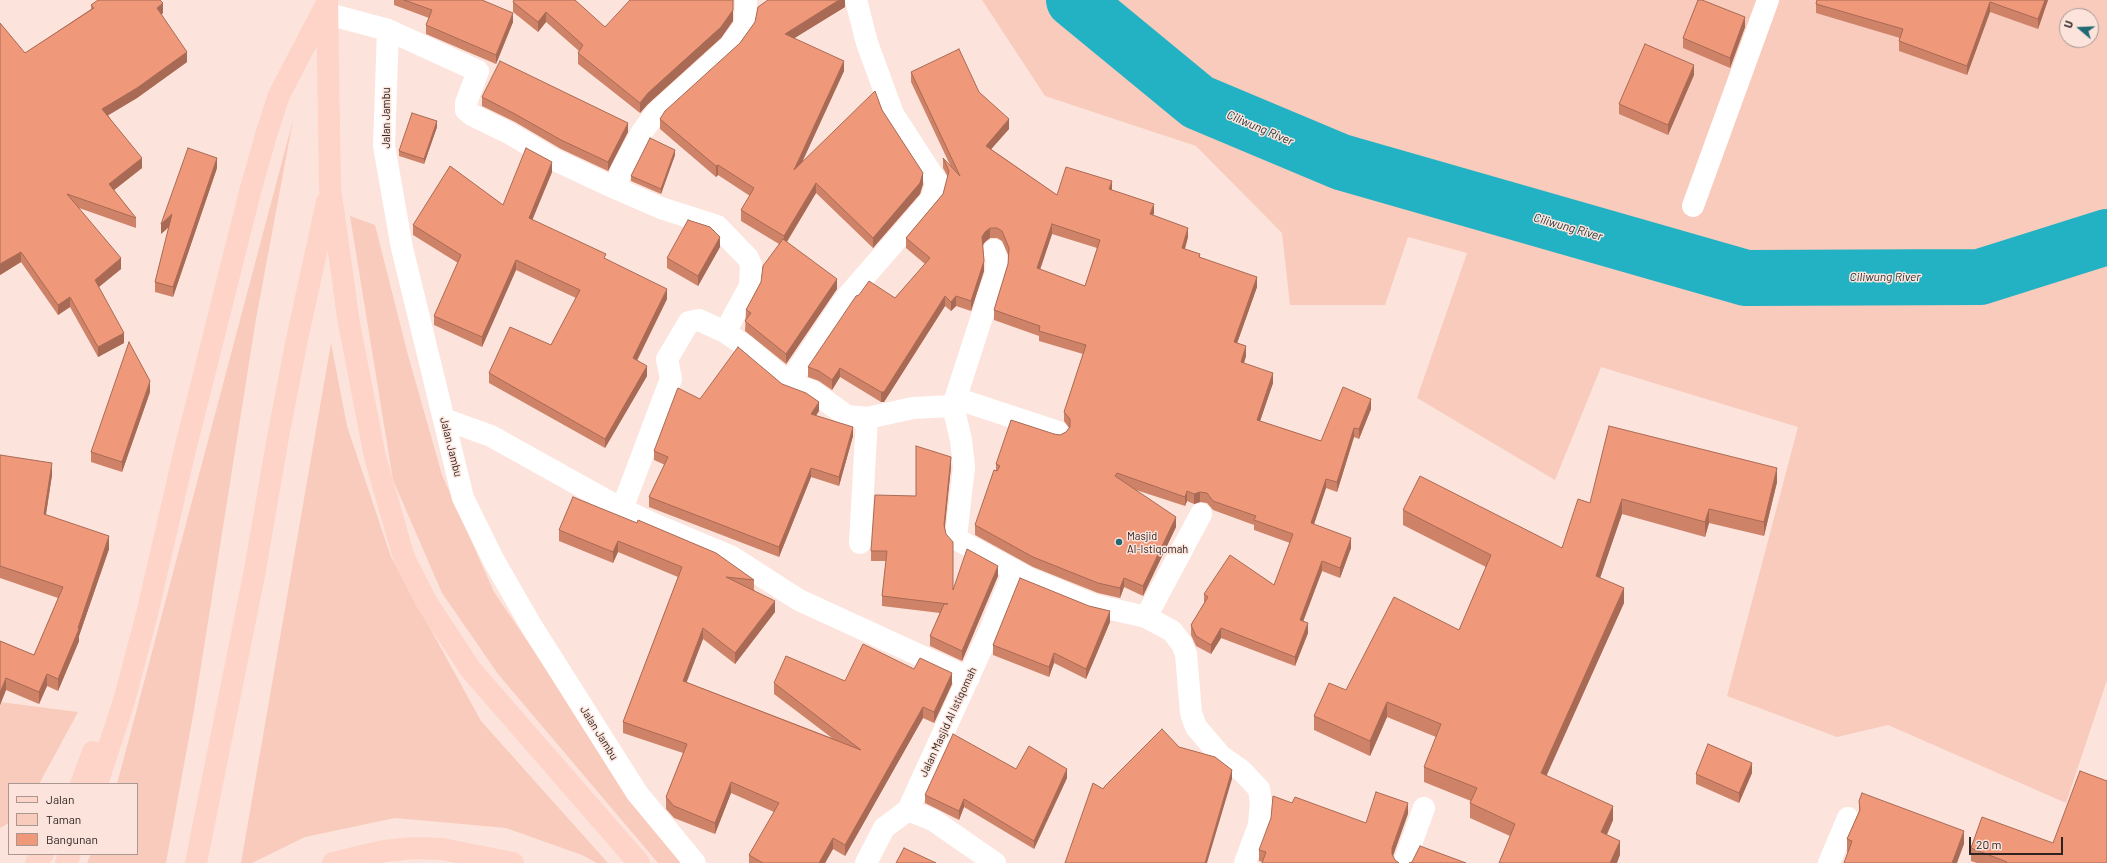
<!DOCTYPE html>
<style>
body{margin:0}
#map{position:relative;width:2107px;height:863px;overflow:hidden;background:#fce4dc;font-family:Barlow,sans-serif}
canvas{display:block}
.legend{position:absolute;left:8px;top:783px;width:130px;height:72px;box-sizing:border-box;background:#fce4dc;border:1px solid #a99791;margin:0;padding:5px 7px;list-style:none;font-size:12px;color:#2d2421}
.legend li{display:flex;align-items:center;gap:8px;height:20px}
.legend b{width:20px;border:1px solid #a99791}
.north{position:absolute;left:2059px;top:8px;width:40px;height:40px;box-sizing:border-box;background:#fce4dc;border:1px solid #a99791;border-radius:50%;rotate:289deg;font-size:11px;font-weight:700;line-height:16px;text-align:center;color:#2d2421}
.north::after{content:'';display:block;margin:auto;width:14px;height:18px;background:#206a74;clip-path:polygon(50% 0,100% 100%,50% 72%,0 100%)}
.scale{position:absolute;left:1969px;top:837px;width:94px;height:18px;box-sizing:border-box;border:2px solid #2d2421;border-top:0;padding-left:5px;font-size:12px;line-height:14px;white-space:nowrap;color:#2d2421;-webkit-text-stroke:3px #fce4dc;paint-order:stroke}
</style>
<div id="map">
<canvas width="2107" height="863"></canvas>
<ul class="legend">
<li><b style="height:5px;background:#fdd4c7"></b>Jalan</li>
<li><b style="height:11px;background:#f8cbbc"></b>Taman</li>
<li><b style="height:11px;background:#f0987a"></b>Bangunan</li>
</ul>
<div class="north">U</div>
<div class="scale">20 m</div>
</div>
<script>
const g = document.querySelector('canvas').getContext('2d');
g.lineJoin = 'round';
function paint(path, color) { g.fillStyle = color; g.fill(path, 'evenodd'); }
const poly = rows => new Path2D(rows.map(r => 'M' + r).join(''));
function stroke(path, color, width, dash) { g.strokeStyle = color; g.lineWidth = width; g.lineCap = dash ? 'butt' : 'round'; g.setLineDash(dash || []); g.stroke(path); }
function write(font, color, halo, rows, align = 'center') {
  g.font = font + ' Barlow,sans-serif'; g.lineWidth = 3; g.setLineDash([]); g.textBaseline = 'middle'; g.strokeStyle = halo; g.fillStyle = color; for (const [text, x, y, turn = 0] of rows) {
    g.save(); g.translate(x, y); g.rotate((+turn || 0) * Math.PI / 180); g.textAlign = isNaN(turn) ? turn : align; if (halo) g.strokeText(text, 0, 0); g.fillText(text, 0, 0); g.restore();
  }
}
paint(poly([
 [982,0,2107,0,2107,680,2066,803,1888,725,1837,737,1727,696,1798,427,1601,367,1555,480,1417,398,1467,253,1408,237,1385,305,1290,305,1282,233,1196,146,1045,96],
 [2067,16,2091,16,2091,40,2067,40],
 [293,120,256,319,194,710,166,863,87,863,91,854,137,854,137,784,117,784],
 [350,216,375,225,408,355,442,475,494,592,585,726,681,863,658,863,498,674,442,593,393,480],
 [331,343,347,426,391,557,481,721,608,863,597,863,582,855,506,828,395,818,305,837,252,863,241,863],
 [0,702,78,712,39,784,9,784,9,823,0,828]
]), '#f8cbbc');
stroke(poly([
 [1074,0,1198,102,1341,162,1746,278,1980,277,2107,237]
]), '#22b2c4', 56);
stroke(poly([
 [328,14,388,30,478,71,466,103,466,110,472,115,509,133,555,160,615,188,661,208,717,226,748,258,751,265,750,286,725,332],
 [388,30,384,146,402,248,463,498,494,561,532,627,637,793,695,863],
 [615,188,622,169,642,132,656,113,730,46,745,25,746,0],
 [1693,206,1768,0],
 [994,250,997,261,996,273,953,406,961,440,964,467,956,537,958,540,1028,578,1094,605,1146,617,1172,631,1182,644,1186,654,1191,713,1196,727,1221,756,1242,771,1259,789,1261,803,1259,825,1245,863],
 [789,383,846,298,931,200,937,182,893,114,867,43,856,0],
 [444,419,491,436,622,509,651,523,732,557,799,600,969,678],
 [622,509,671,379,667,359,689,322,699,320,725,332,747,347,789,383,812,391,847,416,867,418,913,408,953,406,961,400,1058,432],
 [860,543,867,418],
 [1146,617,1201,514],
 [908,810,933,820,995,863],
 [866,863,884,828,908,810,991,628,1014,570],
 [1404,863,1424,808],
 [1829,863,1848,818]
]), '#fff', 22);
stroke(poly([
 [327,0,330,188,343,280,348,318,375,457,404,558,427,603,471,670,639,863],
 [81,784,93,752],
 [97,784,124,701,147,614,184,454,251,188,267,132,279,95,326,5],
 [36,863,43,854],
 [66,863,70,854],
 [196,863,255,570,278,437,297,339,327,202],
 [333,863,384,851,414,848,442,849,513,863]
]), '#fdd4c7', 22);
paint(poly([
 [394,0,482,0,513,22,496,64,426,34,426,25,429,18,394,5],
 [845,0,845,7,794,38,844,71,802,162,882,110,923,184,920,194,873,248,816,193,787,242,837,289,786,364,745,331,746,310,761,282,779,244,741,221,741,210,750,196,718,175,716,177,660,129,660,119,740,43,755,22],
 [1817,0,2048,0,2038,29,1990,12,1967,75,1899,51,1899,41,1900,38,1816,13,1816,4],
 [513,2,605,27,733,10,733,21,721,38,648,104,640,113,578,64,578,53,579,51,546,22,538,32,513,12],
 [91,5,163,13,161,15,187,62,137,98,108,115,142,168,114,190,136,218,136,228,79,208,121,269,99,287,124,343,98,357,70,307,58,315,21,262,0,275,25,53,91,9],
 [1745,27,1730,68,1683,48,1683,38],
 [911,72,979,92,1009,129,991,149,1057,195,1112,190,1154,213,1153,215,1188,237,1185,249,1257,287,1237,343,1246,356,1244,363,1273,383,1260,421,1321,441,1371,409,1359,439,1354,437,1337,492,1326,488,1314,524,1351,548,1340,578,1322,571,1303,621,1308,633,1295,666,1221,638,1211,654,1196,646,1191,635,1191,625,1204,603,1204,594,1274,585,1290,543,1254,530,1254,525,1213,510,1207,503,1200,502,1194,504,1187,501,1185,506,1136,490,1176,527,1143,596,1124,587,1120,598,1098,593,1033,567,975,535,975,525,996,471,996,464,1054,434,1060,435,1066,432,1069,428,1064,421,1064,412,1083,354,1039,341,1039,336,994,320,994,310,1008,264,1009,257,1002,241,997,238,990,238,985,242,983,245,984,271,971,311,956,306,951,311,945,306,884,402,881,402,840,377,832,390,819,381,808,377,808,367,895,298,925,264,906,248,906,238,943,194,948,177,943,168,943,158,951,167,911,82],
 [1052,234,1097,248,1085,286,1040,270],
 [1694,75,1668,135,1619,114,1619,104],
 [482,97,628,132,608,171,561,149,515,122,482,106],
 [437,127,424,164,399,156,399,151],
 [675,155,661,194,631,181,631,176],
 [217,168,173,297,155,292,155,282,169,227,161,234],
 [552,172,532,220,606,259,667,299,637,361,647,376,605,448,489,383,489,373,551,345,576,298,516,270,482,347,434,325,434,316,458,263,413,235,413,225,503,205],
 [720,247,698,286,667,268,667,258],
 [782,384,819,411,816,415,853,436,839,486,811,477,779,557,649,507,649,497,665,465,654,460,654,451,700,399],
 [150,392,122,472,91,462,91,452],
 [0,455,52,475,46,515,109,549,79,636,79,641,58,691,47,686,39,704,6,690,0,705,0,641,34,655,58,598,0,578],
 [951,467,944,529,953,590,998,576,962,661,930,646,930,636,940,613,882,606,882,596,886,561,871,561,871,551,916,496],
 [1777,482,1764,536,1709,523,1705,537,1622,514,1600,577,1624,603,1546,775,1613,820,1607,835,1620,855,1510,836,1470,818,1470,803,1471,801,1424,782,1424,767,1436,737,1387,717,1370,756,1314,730,1314,716,1346,690,1459,630,1486,567,1403,525,1403,510,1562,548,1590,503],
 [573,497,754,580,754,590,775,612,735,664,703,639,686,682,832,738,774,694,774,683,845,681,914,669,952,684,934,723,923,718,845,856,833,849,825,863,749,863,749,855,774,812,731,793,715,834,674,818,666,809,666,797,683,753,623,733,623,722,678,577,618,552,613,563,559,541,559,530],
 [1110,622,1086,679,1054,663,1049,677,993,655,993,645],
 [1016,769,1067,778,1034,849,964,807,959,820,925,803,925,795],
 [1752,773,1739,803,1696,784,1696,774],
 [1859,801,1964,844,1847,852,1847,839,1859,811],
 [1408,814,1262,862,1259,861,1259,850,1366,823],
 [2053,843,2107,863,1977,863,1971,861,1971,848]
]), '#ce8369');
paint(poly([
 [733,0,733,21,721,38,648,104,640,113,640,103,648,93],
 [839,0,845,0,845,7,785,44,785,34],
 [2045,0,2048,0,2038,29,2038,19],
 [1990,2,1990,12,1967,75,1967,66],
 [163,3,163,13,157,18,157,8],
 [546,12,546,22,538,32,538,22],
 [513,13,513,22,496,64,496,55],
 [1745,17,1745,27,1730,68,1730,58],
 [187,52,187,62,137,98,102,119,102,109],
 [844,61,844,71,794,180,794,170],
 [1694,65,1694,75,1668,135,1668,125],
 [1009,119,1009,129,986,155,986,146],
 [437,121,437,127,424,164,424,159],
 [628,123,628,132,608,171,608,162],
 [675,150,675,155,661,194,661,189],
 [142,158,142,168,109,194,109,184],
 [217,158,217,168,173,297,173,287],
 [552,162,552,172,529,228,529,218],
 [718,165,718,175,716,177,716,166],
 [923,173,923,184,920,194,873,248,873,238],
 [1112,181,1112,191,1109,189],
 [816,183,816,193,784,246,784,236],
 [1154,204,1154,213,1150,224,1150,214],
 [172,214,172,224,161,234,161,224],
 [1052,224,1052,234,1037,278,1037,268],
 [990,228,990,238,985,242,982,246,982,237,985,232],
 [1188,228,1188,237,1182,258,1182,248],
 [720,237,720,247,698,286,698,276],
 [21,252,21,262,0,275,0,264],
 [121,258,121,269,95,290,95,280],
 [516,260,516,270,482,347,482,337],
 [984,261,984,271,971,311,971,301],
 [1257,277,1257,287,1234,352,1234,342],
 [837,279,837,289,786,364,786,354],
 [667,289,667,299,633,368,633,358],
 [945,296,945,306,884,402,881,402,881,392],
 [956,296,956,306,951,311,951,302],
 [70,297,70,307,58,315,58,305],
 [124,333,124,343,98,357,98,347],
 [1246,346,1246,356,1241,372,1241,362],
 [647,366,647,376,605,448,605,439],
 [840,368,840,377,832,390,832,380],
 [1273,373,1273,383,1257,430,1257,420],
 [150,381,150,392,122,472,122,462],
 [1371,399,1371,409,1359,439,1359,429],
 [819,402,819,411,811,423,811,414],
 [853,427,853,436,839,486,839,477],
 [1354,428,1354,437,1337,492,1337,482],
 [951,457,951,467,944,536,944,525],
 [52,463,52,475,44,526,44,514],
 [811,468,811,477,779,557,779,547],
 [1777,468,1777,482,1764,536,1764,522],
 [1326,479,1326,488,1311,533,1311,523],
 [1187,491,1187,501,1185,506,1185,497],
 [1200,492,1200,502,1194,504,1194,494],
 [1622,499,1622,514,1596,590,1596,576],
 [1709,509,1709,523,1705,537,1705,522],
 [1176,517,1176,527,1143,596,1143,586],
 [109,536,109,549,79,636,79,641,58,691,58,679,78,628],
 [1351,538,1351,548,1340,578,1340,568],
 [618,541,618,552,613,563,613,552],
 [1322,561,1322,571,1300,630,1300,620],
 [998,566,998,576,962,661,962,651],
 [1124,578,1124,587,1120,598,1120,588],
 [1624,588,1624,603,1541,788,1541,773],
 [775,601,775,612,735,664,735,653],
 [1110,611,1110,622,1086,679,1086,669],
 [1308,623,1308,633,1295,666,1295,657],
 [703,628,703,639,683,692,683,681],
 [1221,628,1221,638,1211,654,1211,645],
 [1054,653,1054,663,1049,677,1049,667],
 [952,673,952,684,934,723,934,712],
 [47,674,47,686,39,704,39,692],
 [6,678,6,690,0,705,0,693],
 [1387,702,1387,717,1370,756,1370,741],
 [923,707,923,718,845,856,845,845],
 [1752,763,1752,773,1739,803,1739,793],
 [1067,769,1067,778,1034,849,1034,841],
 [1232,770,1232,779,1207,863,1205,863],
 [731,782,731,793,715,834,715,823],
 [964,799,964,807,959,820,959,811],
 [1408,803,1408,814,1392,859,1392,848],
 [1613,806,1613,820,1601,847,1601,832],
 [1964,831,1964,844,1957,863,1952,863],
 [833,838,833,849,825,863,819,863],
 [1620,841,1620,855,1617,863,1610,863]
]), '#a86a55');
const building = poly([
 [98,0,160,0,163,3,157,8,187,52,137,88,102,109,142,158,109,184,136,218,67,194,121,258,95,280,124,333,98,347,70,297,58,305,21,252,0,264,0,23,25,53,94,8,91,5,98,0],
 [404,0,482,0,513,13,496,55,426,25,432,10,404,0],
 [514,0,575,0,605,27,630,0,733,0,733,10,721,27,648,93,640,103,578,53,583,45,546,12,538,22,513,2,514,0],
 [768,0,839,0,785,34,844,61,794,170,875,91,882,110,923,173,920,183,873,238,816,183,784,236,741,210,754,188,718,165,716,166,660,119,665,111,740,43,755,22,758,7,768,0],
 [1698,0,1702,0,1745,17,1730,58,1683,38,1698,0],
 [1817,0,2045,0,2038,19,1990,2,1967,66,1899,41,1903,29,1816,4,1817,0],
 [1645,44,1694,65,1668,125,1619,104,1645,44],
 [959,49,979,92,1009,119,986,146,1057,195,1066,167,1112,181,1109,189,1154,204,1150,214,1188,228,1182,248,1200,254,1199,257,1257,277,1234,342,1246,346,1241,362,1273,373,1257,420,1321,441,1343,387,1371,399,1359,429,1354,428,1337,482,1326,479,1311,523,1351,538,1340,568,1322,561,1300,620,1308,623,1295,657,1221,628,1211,645,1196,636,1191,625,1208,597,1204,594,1230,555,1274,585,1293,534,1254,520,1256,516,1213,501,1207,493,1200,492,1194,494,1187,491,1185,497,1117,473,1115,476,1176,517,1143,586,1124,578,1120,588,1098,583,1033,557,975,525,994,470,997,471,1000,466,996,464,1011,420,1054,434,1060,435,1066,432,1070,427,1070,419,1064,412,1086,345,1039,331,1040,326,994,310,1008,264,1009,248,1002,231,997,228,990,228,985,232,982,237,984,261,971,301,956,296,951,302,945,296,884,392,881,392,840,368,832,380,819,371,808,367,856,296,859,295,869,281,895,298,930,258,906,238,943,194,949,171,943,158,960,176,911,72,959,49],
 [1052,224,1100,240,1085,286,1037,268,1052,224],
 [500,61,628,123,608,162,561,140,515,114,482,97,500,61],
 [412,113,437,121,424,159,399,151,412,113],
 [650,138,675,150,661,189,631,176,650,138],
 [188,148,217,158,173,287,155,282,172,214,161,224,188,148],
 [526,148,552,162,529,218,606,254,604,258,667,289,633,358,647,366,605,439,489,373,510,327,551,345,580,290,516,260,482,337,434,316,461,255,413,225,450,166,503,205,526,148],
 [688,220,710,227,720,237,698,276,667,258,688,220],
 [783,239,837,279,786,354,745,321,751,313,746,310,761,282,763,266,783,239],
 [129,342,150,381,122,462,91,452,129,342],
 [738,347,782,384,806,393,819,402,811,414,853,427,839,477,811,468,779,547,649,497,668,457,654,451,677,390,678,388,700,399,738,347],
 [1609,426,1777,468,1764,522,1709,509,1705,522,1622,499,1596,576,1624,588,1541,773,1613,806,1601,832,1620,841,1610,863,1499,863,1515,824,1470,803,1477,788,1424,767,1441,724,1387,702,1370,741,1314,716,1329,683,1346,690,1394,597,1459,630,1491,555,1403,510,1420,476,1562,548,1578,499,1590,503,1609,426],
 [916,446,951,457,944,525,946,534,953,542,953,590,967,549,998,566,962,651,930,636,944,604,948,604,882,596,887,551,871,551,875,495,916,496,916,446],
 [0,455,52,463,44,514,109,536,78,628,79,629,58,679,47,674,39,692,6,678,0,693,0,641,34,655,63,587,0,566,0,455],
 [573,497,637,523,638,520,716,553,754,580,726,577,775,601,735,653,703,628,683,681,861,750,774,683,786,656,845,681,863,644,914,669,920,658,952,673,934,712,923,707,845,845,833,838,819,863,763,863,749,855,779,803,731,782,715,823,674,806,666,797,687,744,623,722,682,567,618,541,613,552,559,530,573,497],
 [1020,578,1089,606,1110,611,1086,669,1054,653,1049,667,993,645,1020,578],
 [1162,729,1179,747,1215,757,1232,770,1205,863,1065,863,1093,783,1103,789,1105,786,1162,729],
 [953,734,1016,769,1029,746,1067,769,1034,841,964,799,959,811,925,795,953,734],
 [1708,744,1752,763,1739,793,1696,774,1708,744],
 [2080,771,2107,781,2107,863,2006,863,2007,862,1971,848,1982,817,2053,843,2080,771],
 [1376,792,1408,803,1392,848,1392,854,1395,860,1399,863,1262,863,1266,852,1259,850,1271,818,1273,796,1292,803,1295,797,1366,823,1376,792],
 [1862,793,1964,831,1952,863,1844,863,1852,841,1847,839,1860,810,1859,801,1862,793],
 [1420,846,1466,863,1409,863,1412,862,1420,846],
 [904,848,936,863,896,863,904,848]
]);
paint(building, '#f0987a');
stroke(building, '#a86a55', 1);
for (const [x, y, r, color] of [
 [1119,542,4,"#206a74"]
]) { const dot = new Path2D(); dot.arc(x, y, r, 0, 2 * Math.PI); g.fillStyle = color; g.fill(dot); stroke(dot, '#fce4dc', 1.5); }
write('11px', '#2d2421', '#fce4dc', [
 ["Jalan Jambu",386,118,-90],
 ["Jalan Jambu",451,447,76],
 ["Jalan Masjid Al Istiqomah",948,722,-65],
 ["Jalan Jambu",599,733,58]
]);
write('11px', '#2d2421', '#fce4dc', [
 ["Masjid",1127,536],
 ["Al-Istiqomah",1127,549]
], 'left');
write('italic 12px', '#22383c', '#fce4dc', [
 ["Ciliwung River",1260,128,23],
 ["Ciliwung River",1568,227,16],
 ["Ciliwung River",1885,277]
]);
</script>
